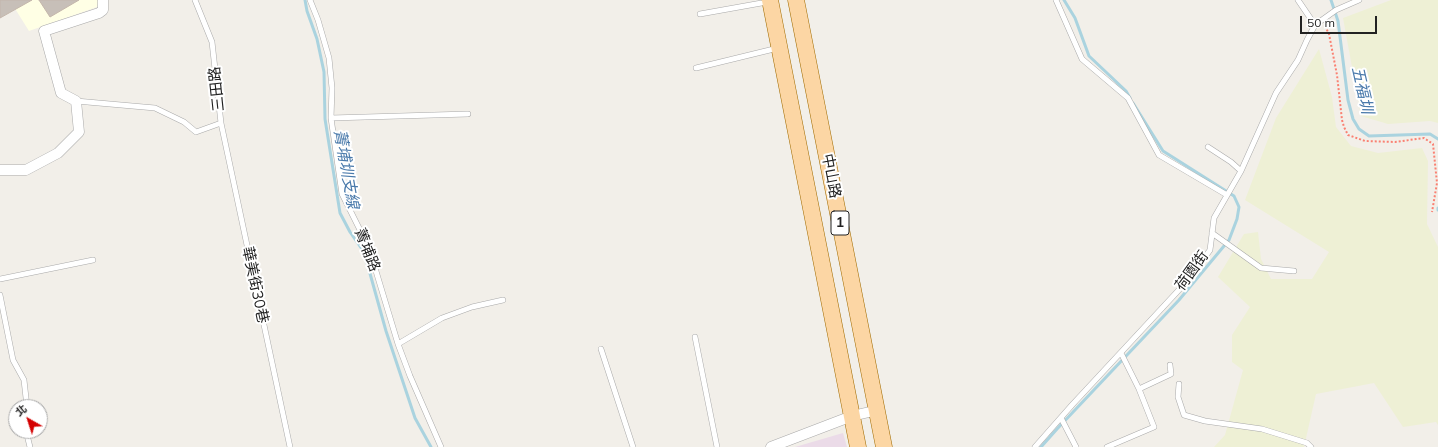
<!DOCTYPE html>
<meta charset="utf-8">
<style>
body{margin:0}
#map{position:relative;width:1438px;height:447px;overflow:hidden;background:#f2efe9;font-family:Mulish,"Noto Sans TC",sans-serif}
canvas{display:block}
.north{position:absolute;left:8px;top:399px;width:40px;height:40px;box-sizing:border-box;background:#fff;border:1px solid #a7a7a7;border-radius:50%;rotate:321deg;font-size:11px;font-weight:700;line-height:16px;text-align:center;color:#222}
.north::after{content:'';display:block;margin:auto;width:14px;height:18px;background:#d40000;clip-path:polygon(50% 0,100% 100%,50% 72%,0 100%)}
.scale{position:absolute;left:1300px;top:16px;width:77px;height:18px;box-sizing:border-box;border:2px solid #222;border-top:0;padding-left:5px;font-size:12px;line-height:14px;white-space:nowrap;color:#222;-webkit-text-stroke:3px #fff;paint-order:stroke}
</style>
<div id="map">
<canvas width="1438" height="447"></canvas>
<div class="north">北</div>
<div class="scale">50 m</div>
</div>
<script>
const g = document.querySelector('canvas').getContext('2d');
g.lineJoin = 'round';
function paint(path, color) { g.fillStyle = color; g.fill(path, 'evenodd'); }
const poly = rows => new Path2D(rows.map(r => 'M' + r).join(''));
function stroke(path, color, width, dash) { g.strokeStyle = color; g.lineWidth = width; g.lineCap = dash ? 'butt' : 'round'; g.setLineDash(dash || []); g.stroke(path); }
function write(font, color, halo, rows, align = 'center') {
  g.font = font + ' Mulish,"Noto Sans TC",sans-serif'; g.lineWidth = 4; g.setLineDash([]); g.textBaseline = 'middle'; g.strokeStyle = halo; g.fillStyle = color; for (const [text, x, y, turn = 0] of rows) {
    g.save(); g.translate(x, y); g.rotate((+turn || 0) * Math.PI / 180); g.textAlign = isNaN(turn) ? turn : align; if (halo) g.strokeText(text, 0, 0); g.fillText(text, 0, 0); g.restore();
  }
}
paint(poly([
 [843,433,847,447,795,447]
]), '#ebdbe8');
paint(poly([
 [0,0,97,0,98,1,97,7,29,31,14,7]
]), '#ffffe5');
paint(poly([
 [1391,0,1438,0,1438,123,1430,121,1388,124,1361,116,1343,18],
 [1319,49,1332,97,1336,127,1351,146,1378,153,1422,148,1428,161,1427,224,1438,247,1438,425,1436,422,1403,427,1374,383,1316,394,1304,447,1214,447,1225,435,1243,370,1232,362,1232,335,1250,307,1218,277,1244,234,1258,232,1261,259,1271,279,1312,279,1329,252,1245,200,1276,118]
]), '#eef0d5');
stroke(poly([
 [305,0,307,11,317,39,324,72,325,119,340,213,350,232,364,252,386,331,415,418,431,447],
 [1064,0,1075,18,1089,56,1126,91,1130,98],
 [1331,0,1338,21,1348,100,1353,119,1359,129,1369,136,1430,134,1438,139],
 [1438,208,1438,210],
 [1041,447,1057,429,1179,300,1229,240,1237,219,1239,207,1234,196,1163,151,1133,103]
]), '#aad3df', 3);
const building = poly([
 [0,0,32,0,0,18,0,0],
 [39,0,79,0,50,17,39,0]
]);
paint(building, '#c7bfb8');
stroke(building, '#c4b6ab', 1);
const service = poly([
 [195,0,212,42,221,123,290,447],
 [310,0,318,20,329,58,332,88,331,118,342,194,369,248,398,344,410,376,441,447],
 [1056,0,1082,59,1128,98,1159,155,1227,195],
 [1298,0,1315,25],
 [700,14,767,2],
 [696,68,778,48],
 [76,101,155,108,184,122,196,132,221,123],
 [331,118,468,114],
 [1208,147,1231,162,1241,171],
 [1212,233,1261,268,1294,271],
 [0,279,93,260],
 [0,295,13,360,24,380,27,407],
 [695,337,717,447],
 [398,344,442,318,472,307,503,300],
 [601,349,633,447],
 [1179,384,1178,397,1184,415,1205,421,1262,429,1307,443,1311,447],
 [1139,389,1171,374,1170,365],
 [1061,418,1076,447],
 [26,431,30,447],
 [1035,447,1072,405,1190,278,1210,250,1214,218,1241,171,1276,93,1298,60,1307,40,1315,25,1336,10,1359,0],
 [1107,447,1154,427,1139,389,1121,353]
]);
const minor = poly([
 [0,170,26,170,58,153,79,132,76,101,61,93,44,31,99,13,103,10,103,0],
 [771,447,852,416,878,410]
]);
const primary = poly([
 [770,0,858,447],
 [796,0,884,447]
]);
stroke(service, '#a9a9a9', 6);
stroke(minor, '#a9a9a9', 11);
stroke(primary, '#a06b00', 17);
stroke(poly([
 [1325,26,1329,34,1337,75,1342,120,1344,127,1348,135,1365,141,1395,142,1424,138,1433,144,1437,183,1432,212]
]), '#fa8072', 2, [2, 2]);
stroke(service, '#fff', 5);
stroke(minor, '#fff', 10);
stroke(primary, '#fcd6a4', 16);
for (const [x, y, w] of [
 [840,223,18]
]) { const box = new Path2D(); box.roundRect(x - w / 2, y - 12, w, 24, 3); g.fillStyle = '#fff'; g.fill(box); stroke(box, '#222', 1); }
write('bold 14px', '#222', null, [
 ["1",840,223]
]);
write('15px', '#222', '#fff', [
 ["三田路",217,89,-96],
 ["中山路",831,176,79],
 ["菁埔路",367,250,68],
 ["荷園街",1192,271,-54],
 ["華美街30巷",255,285,78]
]);
write('italic 16px', '#4a7aab', '#fff', [
 ["五福圳",1362,90,77],
 ["菁埔圳支線",346,169,80]
]);
</script>
